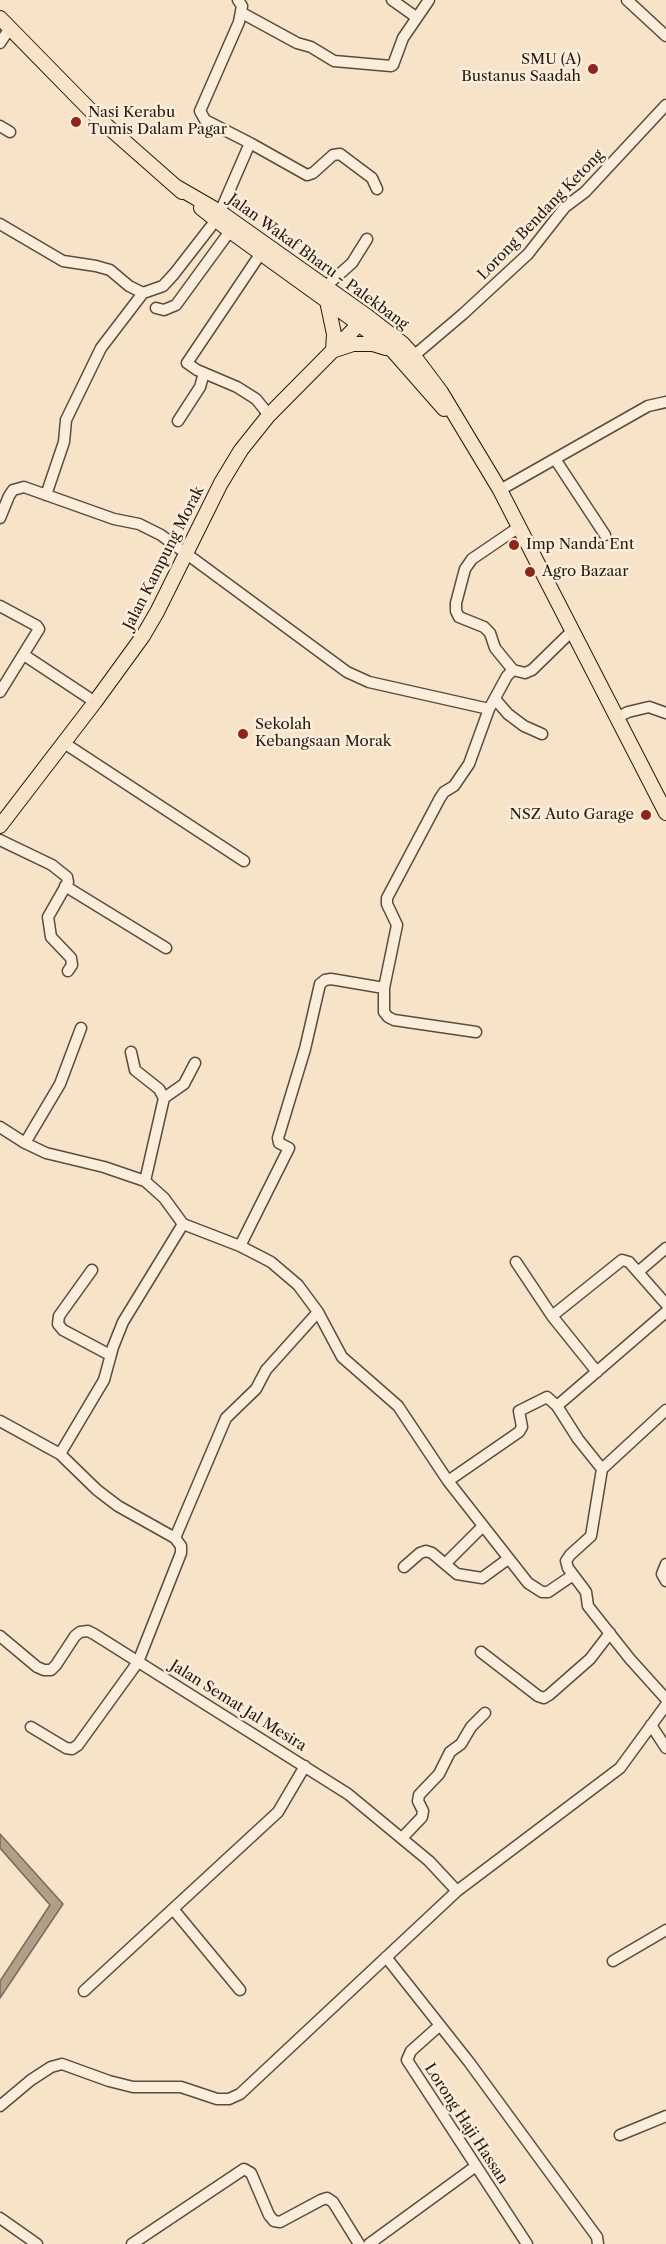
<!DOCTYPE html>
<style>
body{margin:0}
canvas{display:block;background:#f7e3c7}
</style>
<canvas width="666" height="2244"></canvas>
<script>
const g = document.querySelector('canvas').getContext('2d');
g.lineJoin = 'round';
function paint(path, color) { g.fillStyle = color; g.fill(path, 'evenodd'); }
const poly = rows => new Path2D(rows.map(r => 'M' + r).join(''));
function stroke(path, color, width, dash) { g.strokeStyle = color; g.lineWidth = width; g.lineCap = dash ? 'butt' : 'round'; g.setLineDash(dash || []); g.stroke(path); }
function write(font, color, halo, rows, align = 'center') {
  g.font = font + ' "Libre Caslon Text",serif'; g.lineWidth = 5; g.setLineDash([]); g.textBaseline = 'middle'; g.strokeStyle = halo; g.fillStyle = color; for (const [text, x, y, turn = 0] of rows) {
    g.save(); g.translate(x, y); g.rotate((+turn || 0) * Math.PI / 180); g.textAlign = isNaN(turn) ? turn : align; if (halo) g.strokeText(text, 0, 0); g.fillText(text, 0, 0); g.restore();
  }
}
const water = poly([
 [0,1834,63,1904,0,1998,0,1981,50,1905,0,1848,0,1834]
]);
paint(water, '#b09f89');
stroke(water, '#796a59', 1.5);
const minor = poly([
 [392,0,416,17],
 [627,0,666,36],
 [242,13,297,43,311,47,334,61,391,66,393,65,403,38,429,0],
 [0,43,10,28],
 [0,126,10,132],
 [250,143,307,175,313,173,333,155,340,154,372,178,377,189],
 [220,212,250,143,205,120,200,111,239,22,242,6,238,0],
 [0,224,63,261,96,266,110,270,129,286,143,293],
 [261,253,187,363,197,370,237,387,256,399,269,415],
 [326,286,352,263,367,239],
 [156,308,164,310,176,305,230,231],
 [410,359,463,314,528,254,565,207,585,192,666,105],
 [178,421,200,387,204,373],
 [555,459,605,535],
 [500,490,648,406,666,402],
 [46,495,64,442,66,420,101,348,143,293,163,286,174,274,216,220],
 [0,518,9,496,13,490,24,487,114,519,139,524,161,535,347,672,369,682,489,709],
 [0,606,37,626,39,629,0,692],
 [24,655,95,702],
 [513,670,495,648,490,633,484,627,459,617,456,611,456,603,465,569,472,559,519,527],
 [495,699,508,714,524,726,542,734],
 [618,717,628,712,649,707,666,713],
 [64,743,244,861],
 [0,840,52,865,67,877,68,882,48,917,51,937,71,958,72,965,68,971],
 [65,886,166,948],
 [476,1032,394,1020,388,1017,384,1012,384,988,397,925,387,904,387,898,440,798,444,792,454,786,469,764,489,709,507,676,513,670,525,673,532,670,573,630],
 [131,1052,135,1070,159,1089,164,1098,145,1181],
 [164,1098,184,1084,195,1063],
 [0,1127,25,1143,46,1153,104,1167,145,1181,164,1198,183,1224,240,1246,271,1262,298,1285,318,1312,342,1357,398,1406,448,1481,528,1583,542,1592,548,1592,573,1575],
 [25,1143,60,1084,81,1028],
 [240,1246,289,1148,279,1143,278,1138,305,1049,320,984,325,980,331,979,384,988],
 [516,1262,552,1316,597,1372],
 [92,1270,59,1316,58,1324,63,1330,110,1355],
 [638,1272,666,1248],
 [552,1316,622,1260,629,1262,666,1304],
 [557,1406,666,1312],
 [666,1410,602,1469,591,1536,570,1555,566,1561,568,1568,586,1592,588,1606,630,1659,666,1699],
 [0,1421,60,1454,97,1490,118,1506,175,1538,181,1546,181,1553,138,1662,78,1745,72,1749,66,1748,31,1727],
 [60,1454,104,1380,113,1347,123,1322,183,1224],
 [448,1481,519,1432,522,1427,519,1411,547,1397,557,1406,578,1439,602,1469],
 [175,1538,226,1418,256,1389,266,1370,318,1312],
 [445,1564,483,1526],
 [666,1564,662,1574,666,1581],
 [404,1567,420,1553,426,1551,432,1553,457,1574,482,1578,508,1559],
 [0,1636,37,1667,44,1670,51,1670,56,1665,75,1636,80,1632,88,1631,94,1634,348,1794,429,1861,457,1891],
 [481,1652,538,1696,544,1698,549,1695,590,1659,610,1633],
 [651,1725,666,1748],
 [402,1838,422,1817,423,1811,418,1801,419,1795,439,1774,450,1752,461,1744,471,1727,485,1713],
 [173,1909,240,1990],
 [386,1957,469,2062,597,2237,598,2244],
 [613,1961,666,1930],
 [84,1991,278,1812,305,1766],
 [439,2026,411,2051,407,2060,527,2244],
 [0,2106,31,2080,51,2067,62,2064,109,2081,133,2087,181,2087,217,2099,229,2099,240,2094,457,1891,620,1768,666,1705],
 [620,2135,666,2116],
 [0,2218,37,2244],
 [132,2244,244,2169,251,2173,269,2215,274,2221,280,2222,321,2200,327,2198,333,2202,359,2244],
 [369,2244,476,2166]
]);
const major = poly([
 [0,18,98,118,182,192],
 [175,186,220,212,367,316,402,343,414,356,441,392,500,490,666,813],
 [201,208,230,231,359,324,393,351,444,409],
 [327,301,334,334,333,350],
 [335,350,353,344,373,344,386,348],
 [0,826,95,702,143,636,157,612,221,483,241,450,269,415,367,316]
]);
stroke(minor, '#5a4c3e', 13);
stroke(major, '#261a11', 16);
stroke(minor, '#faeddb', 10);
stroke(major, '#f7e3c7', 14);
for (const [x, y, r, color] of [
 [593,69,6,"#8f2418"],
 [76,122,6,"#8f2418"],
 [514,545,6,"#8f2418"],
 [530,572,6,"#8f2418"],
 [243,734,6,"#8f2418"],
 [646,815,6,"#8f2418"]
]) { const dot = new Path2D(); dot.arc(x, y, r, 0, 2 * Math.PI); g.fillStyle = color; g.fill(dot); stroke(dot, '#faeddb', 2); }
write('15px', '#261a11', '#faeddb', [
 ["SMU (A)",581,60,"right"],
 ["Bustanus Saadah",581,77,"right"],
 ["Nasi Kerabu",88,113],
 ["Tumis Dalam Pagar",88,130],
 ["Imp Nanda Ent",526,545],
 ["Agro Bazaar",542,572],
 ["Sekolah",255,725],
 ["Kebangsaan Morak",255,742],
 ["NSZ Auto Garage",634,815,"right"]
], 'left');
write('15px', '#261a11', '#faeddb', [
 ["Lorong Bendang Ketong",541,215,-46],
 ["Jalan Wakaf Bharu - Palekbang",318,262,36],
 ["Jalan Kampung Morak",164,558,-63],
 ["Jalan Semat Jal Mesira",238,1706,32],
 ["Lorong Haji Hassan",466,2124,57]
]);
</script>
